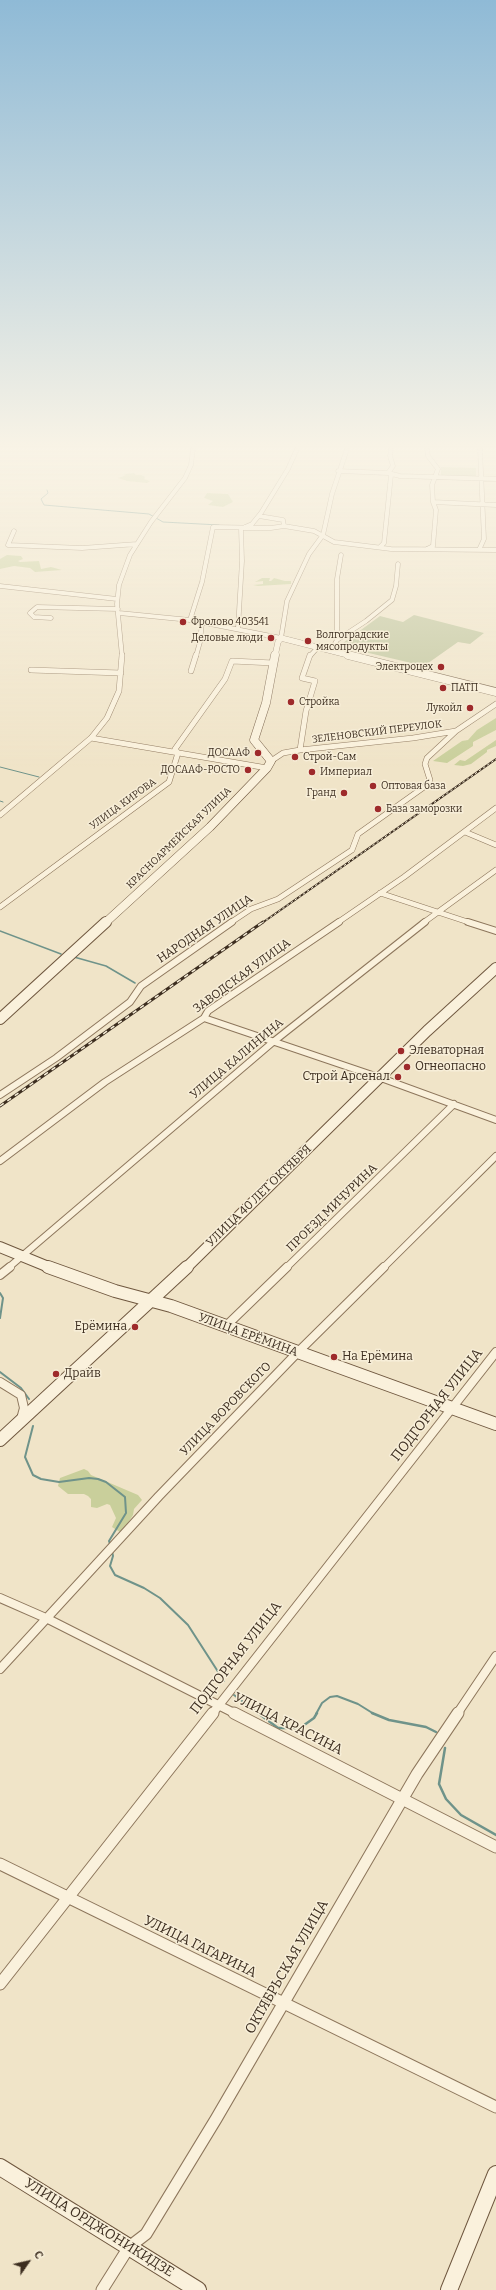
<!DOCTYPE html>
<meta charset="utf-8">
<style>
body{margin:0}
#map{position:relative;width:496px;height:2290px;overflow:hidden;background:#f0e4c8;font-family:Bitter,serif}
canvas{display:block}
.north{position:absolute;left:8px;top:2242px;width:40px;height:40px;-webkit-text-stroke:3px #f7eed8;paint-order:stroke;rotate:56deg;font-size:11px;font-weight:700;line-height:16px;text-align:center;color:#3d2e20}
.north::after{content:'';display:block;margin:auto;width:14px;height:18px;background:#3d2e20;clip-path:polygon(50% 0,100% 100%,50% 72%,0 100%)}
</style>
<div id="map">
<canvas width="496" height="2290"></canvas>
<div class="north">С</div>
</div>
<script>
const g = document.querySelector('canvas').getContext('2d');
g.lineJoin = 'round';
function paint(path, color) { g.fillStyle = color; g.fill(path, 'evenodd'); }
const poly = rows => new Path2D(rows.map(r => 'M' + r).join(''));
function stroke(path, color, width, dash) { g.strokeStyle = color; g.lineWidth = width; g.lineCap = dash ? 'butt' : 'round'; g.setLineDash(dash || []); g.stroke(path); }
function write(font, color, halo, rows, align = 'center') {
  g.font = font + ' Bitter,serif'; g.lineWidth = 3; g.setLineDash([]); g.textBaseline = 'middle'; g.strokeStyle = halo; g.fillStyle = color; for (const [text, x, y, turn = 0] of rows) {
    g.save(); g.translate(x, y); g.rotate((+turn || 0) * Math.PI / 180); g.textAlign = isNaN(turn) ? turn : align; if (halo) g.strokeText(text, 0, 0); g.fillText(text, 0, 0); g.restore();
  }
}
paint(poly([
 [441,467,476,468,476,477,441,476],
 [134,473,136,475,142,475,145,477,144,479,150,481,147,483,127,481,118,478,126,475,123,474],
 [207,493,228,494,233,502,223,507,208,505,213,501,204,498],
 [7,555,21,556,23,559,18,561,20,562,39,561,41,569,51,567,62,570,35,572,30,568,14,566,0,569,0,559],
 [262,578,270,578,269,581,271,581,274,578,285,581,291,581,291,584,258,586,253,585,263,584,263,581,255,582],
 [496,718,496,730,473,742,473,746,447,763,433,761,462,741,468,740,477,730],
 [496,740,496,746,487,750,487,752,471,764,463,766,454,765,460,760,465,761],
 [84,1469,88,1471,91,1475,138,1495,142,1500,134,1509,133,1515,128,1523,120,1532,112,1527,116,1518,110,1505,107,1504,97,1508,91,1507,91,1499,88,1496,84,1494,68,1494,58,1486,60,1478]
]), '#c9cf9b');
paint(poly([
 [414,615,484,633,470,644,458,642,424,666,339,646,380,616,403,622]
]), '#bfc49a');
stroke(poly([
 [47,490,48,493,41,499,44,505,149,514,163,522,219,525],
 [0,767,39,777],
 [0,801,3,802]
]), '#6f938a', 1);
stroke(poly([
 [0,931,61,954],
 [74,957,106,966,135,983]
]), '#6f938a', 1.5);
stroke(poly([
 [0,1293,3,1298,0,1318],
 [0,1372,21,1388,29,1399],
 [33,1426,25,1457,33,1475,41,1479,59,1482,89,1478,98,1479,106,1482,125,1497,126,1513,109,1541,110,1544],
 [112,1551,113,1556,110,1566,115,1575,144,1588,160,1598,188,1625,224,1681],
 [234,1695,259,1714],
 [316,1714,322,1703,330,1697,337,1696,358,1704,374,1714]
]), '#6f938a', 2);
stroke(poly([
 [258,1713,278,1728,300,1728,314,1718,317,1713],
 [372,1713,389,1720,426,1727,436,1732],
 [445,1748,439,1784,446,1799,461,1815,496,1835]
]), '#6f938a', 2.5);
const streetFar4 = poly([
 [427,449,428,456,438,469,432,485,433,502,436,510,433,546,427,549],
 [338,471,388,473,400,476,496,479],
 [388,473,393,466,390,456,391,449],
 [433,502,496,505],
 [259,516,283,520,284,526,314,531,334,542,391,549,496,550],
 [245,527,252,524,261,513,288,469,297,449],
 [14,531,8,545,82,548,137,544],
 [380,547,384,543,391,475],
 [479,550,484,539,480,449],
 [0,586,117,599],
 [119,613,190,620,281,638,287,601,309,554,323,535,332,494,347,449],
 [51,618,34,617,30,613,37,607,118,609],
 [190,620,202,582,213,527,271,528,284,526],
 [238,628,242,561,241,528],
 [337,640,366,621,392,600,396,586,398,564],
 [332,649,337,640,337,579,341,555],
 [122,656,117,604,119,585,130,555,151,522,185,478,191,465,193,449],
 [196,656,200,642,202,622],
 [310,656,319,646]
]);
const streetFar3 = poly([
 [31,670,121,673],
 [191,671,196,655],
 [91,738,267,768],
 [300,750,306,711,315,681,302,678,310,655],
 [178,753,175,749,225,679,232,661,273,663],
 [271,761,283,753,300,750,413,738,456,731,496,704],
 [0,815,91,738,107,718,119,691,122,655],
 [465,832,496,845],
 [380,893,471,923],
 [0,907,169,782,178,753],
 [230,923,251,909,278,899,352,850,358,834,424,787,430,780,425,764,427,758,456,731],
 [337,923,404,877,496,808],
 [423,923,496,870]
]);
const streetFar2 = poly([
 [468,922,496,931],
 [204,1018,381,1078,496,1120],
 [0,1095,56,1058,130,1002,141,986,232,922],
 [0,1161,105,1082,204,1018,208,1011,339,922],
 [8,1268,273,1042,425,922],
 [286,1268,454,1104],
 [383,1268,496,1156]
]);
const streetFar1 = poly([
 [0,1275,10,1267],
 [225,1327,287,1267],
 [0,1382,21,1395,24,1408,21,1419],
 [0,1598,48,1619,236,1714],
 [0,1669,159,1496,297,1353,384,1267],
 [212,1714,496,1352],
 [457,1714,496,1656]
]);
const street = poly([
 [234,1713,496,1847],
 [0,1864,496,2107],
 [0,1984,213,1713],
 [102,2290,129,2247,146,2234,216,2119,417,1774,458,1713]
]);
const secondaryFar4 = poly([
 [275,656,278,642,281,638,352,656]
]);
const secondaryFar3 = poly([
 [348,655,496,692],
 [105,923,210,827,267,768,271,761,254,740,266,703,275,655]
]);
const secondaryFar2 = poly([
 [0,1019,106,922],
 [0,1247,51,1268],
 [186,1268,427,1031,496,968]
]);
const secondaryFar1 = poly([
 [48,1267,115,1291,171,1306,496,1424],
 [0,1440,187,1267]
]);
const secondary = poly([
 [0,2167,198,2290],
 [449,2290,496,2174]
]);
stroke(streetFar4, '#8d765c', 5);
stroke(streetFar3, '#8d765c', 6);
stroke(streetFar2, '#8d765c', 8);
stroke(streetFar1, '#8d765c', 10);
stroke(street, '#8d765c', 13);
stroke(secondaryFar4, '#6f573f', 6);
stroke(secondaryFar3, '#6f573f', 9);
stroke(secondaryFar2, '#6f573f', 12);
stroke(secondaryFar1, '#6f573f', 14);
stroke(secondary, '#6f573f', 18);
stroke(streetFar4, '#faf1dc', 4);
stroke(streetFar3, '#faf1dc', 5);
stroke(streetFar2, '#faf1dc', 6);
stroke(streetFar1, '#faf1dc', 8);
stroke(street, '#faf1dc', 11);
stroke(secondaryFar4, '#faf1dc', 5.5);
stroke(secondaryFar3, '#faf1dc', 8);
stroke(secondaryFar2, '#faf1dc', 10);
stroke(secondaryFar1, '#faf1dc', 12);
stroke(secondary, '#faf1dc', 16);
const railFar1 = poly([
 [262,923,496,759]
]);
const rail = poly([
 [0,1106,263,922]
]);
stroke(railFar1, '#3d2e20', 2);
stroke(rail, '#3d2e20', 3);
stroke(railFar1, '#f7eed8', 1, [2.5]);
stroke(rail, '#f7eed8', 1.5, [4.5]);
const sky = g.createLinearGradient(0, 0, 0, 769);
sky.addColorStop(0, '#8fbad6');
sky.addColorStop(0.58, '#f8f3e6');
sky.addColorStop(1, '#f8f3e600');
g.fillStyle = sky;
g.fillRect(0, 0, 496, 769);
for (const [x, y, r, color] of [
 [183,622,4,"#9e2a2b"],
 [271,638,4,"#9e2a2b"],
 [308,641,4,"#9e2a2b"],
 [441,667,4,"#9e2a2b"],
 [443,688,4,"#9e2a2b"],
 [291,702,4,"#9e2a2b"],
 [470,708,4,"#9e2a2b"],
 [258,753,4,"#9e2a2b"],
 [295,757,4,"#9e2a2b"],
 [248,770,4,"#9e2a2b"],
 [312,772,4,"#9e2a2b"],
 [373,786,4,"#9e2a2b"],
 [344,793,4,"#9e2a2b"],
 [378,809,4,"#9e2a2b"],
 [401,1051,4,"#9e2a2b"],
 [407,1067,4,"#9e2a2b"],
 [398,1077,4,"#9e2a2b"],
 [135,1327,4,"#9e2a2b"],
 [334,1357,4,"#9e2a2b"],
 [56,1374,4,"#9e2a2b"]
]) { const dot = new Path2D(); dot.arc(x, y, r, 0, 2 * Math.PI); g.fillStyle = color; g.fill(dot); stroke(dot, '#f7eed8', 1.5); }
write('10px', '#3d2e20', '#f7eed8', [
 ["Фролово 403541",191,622],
 ["Волгоградские",316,635],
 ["мясопродукты",316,647],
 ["Деловые люди",263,638,"right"],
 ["Электроцех",433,667,"right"],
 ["ПАТП",451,688],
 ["Стройка",299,702],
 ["Лукойл",462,708,"right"],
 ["ДОСААФ",250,753,"right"],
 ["Строй-Сам",303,757],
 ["ДОСААФ-РОСТО",240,770,"right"],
 ["Империал",320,772],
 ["Оптовая база",381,786],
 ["Гранд",336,793,"right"],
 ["База заморозки",386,809]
], 'left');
write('10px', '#3d2e20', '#f7eed8', [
 ["ЗЕЛЕНОВСКИЙ ПЕРЕУЛОК",377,732,-7],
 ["УЛИЦА КИРОВА",123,804,-36],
 ["КРАСНОАРМЕЙСКАЯ УЛИЦА",179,838,-44]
]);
write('12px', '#3d2e20', '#f7eed8', [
 ["НАРОДНАЯ УЛИЦА",205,929,-34],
 ["ЗАВОДСКАЯ УЛИЦА",242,976,-36],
 ["УЛИЦА КАЛИНИНА",237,1059,-40],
 ["УЛИЦА 40 ЛЕТ ОКТЯБРЯ",259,1196,-44],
 ["ПРОЕЗД МИЧУРИНА",332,1208,-44],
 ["УЛИЦА ЕРЁМИНА",248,1335,20],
 ["УЛИЦА ВОРОВСКОГО",226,1409,-46]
]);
write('12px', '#3d2e20', '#f7eed8', [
 ["Элеваторная",409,1051],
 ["Огнеопасно",415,1067],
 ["Строй Арсенал",390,1077,"right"],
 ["Ерёмина",127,1327,"right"],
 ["На Ерёмина",342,1357],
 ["Драйв",64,1374]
], 'left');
write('14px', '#3d2e20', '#f7eed8', [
 ["ПОДГОРНАЯ УЛИЦА",437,1405,-52],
 ["ПОДГОРНАЯ УЛИЦА",236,1658,-52],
 ["УЛИЦА КРАСИНА",288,1724,27],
 ["УЛИЦА ГАГАРИНА",200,1947,26],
 ["ОКТЯБРЬСКАЯ УЛИЦА",287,1967,-60],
 ["УЛИЦА ОРДЖОНИКИДЗЕ",99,2228,32]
]);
</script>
